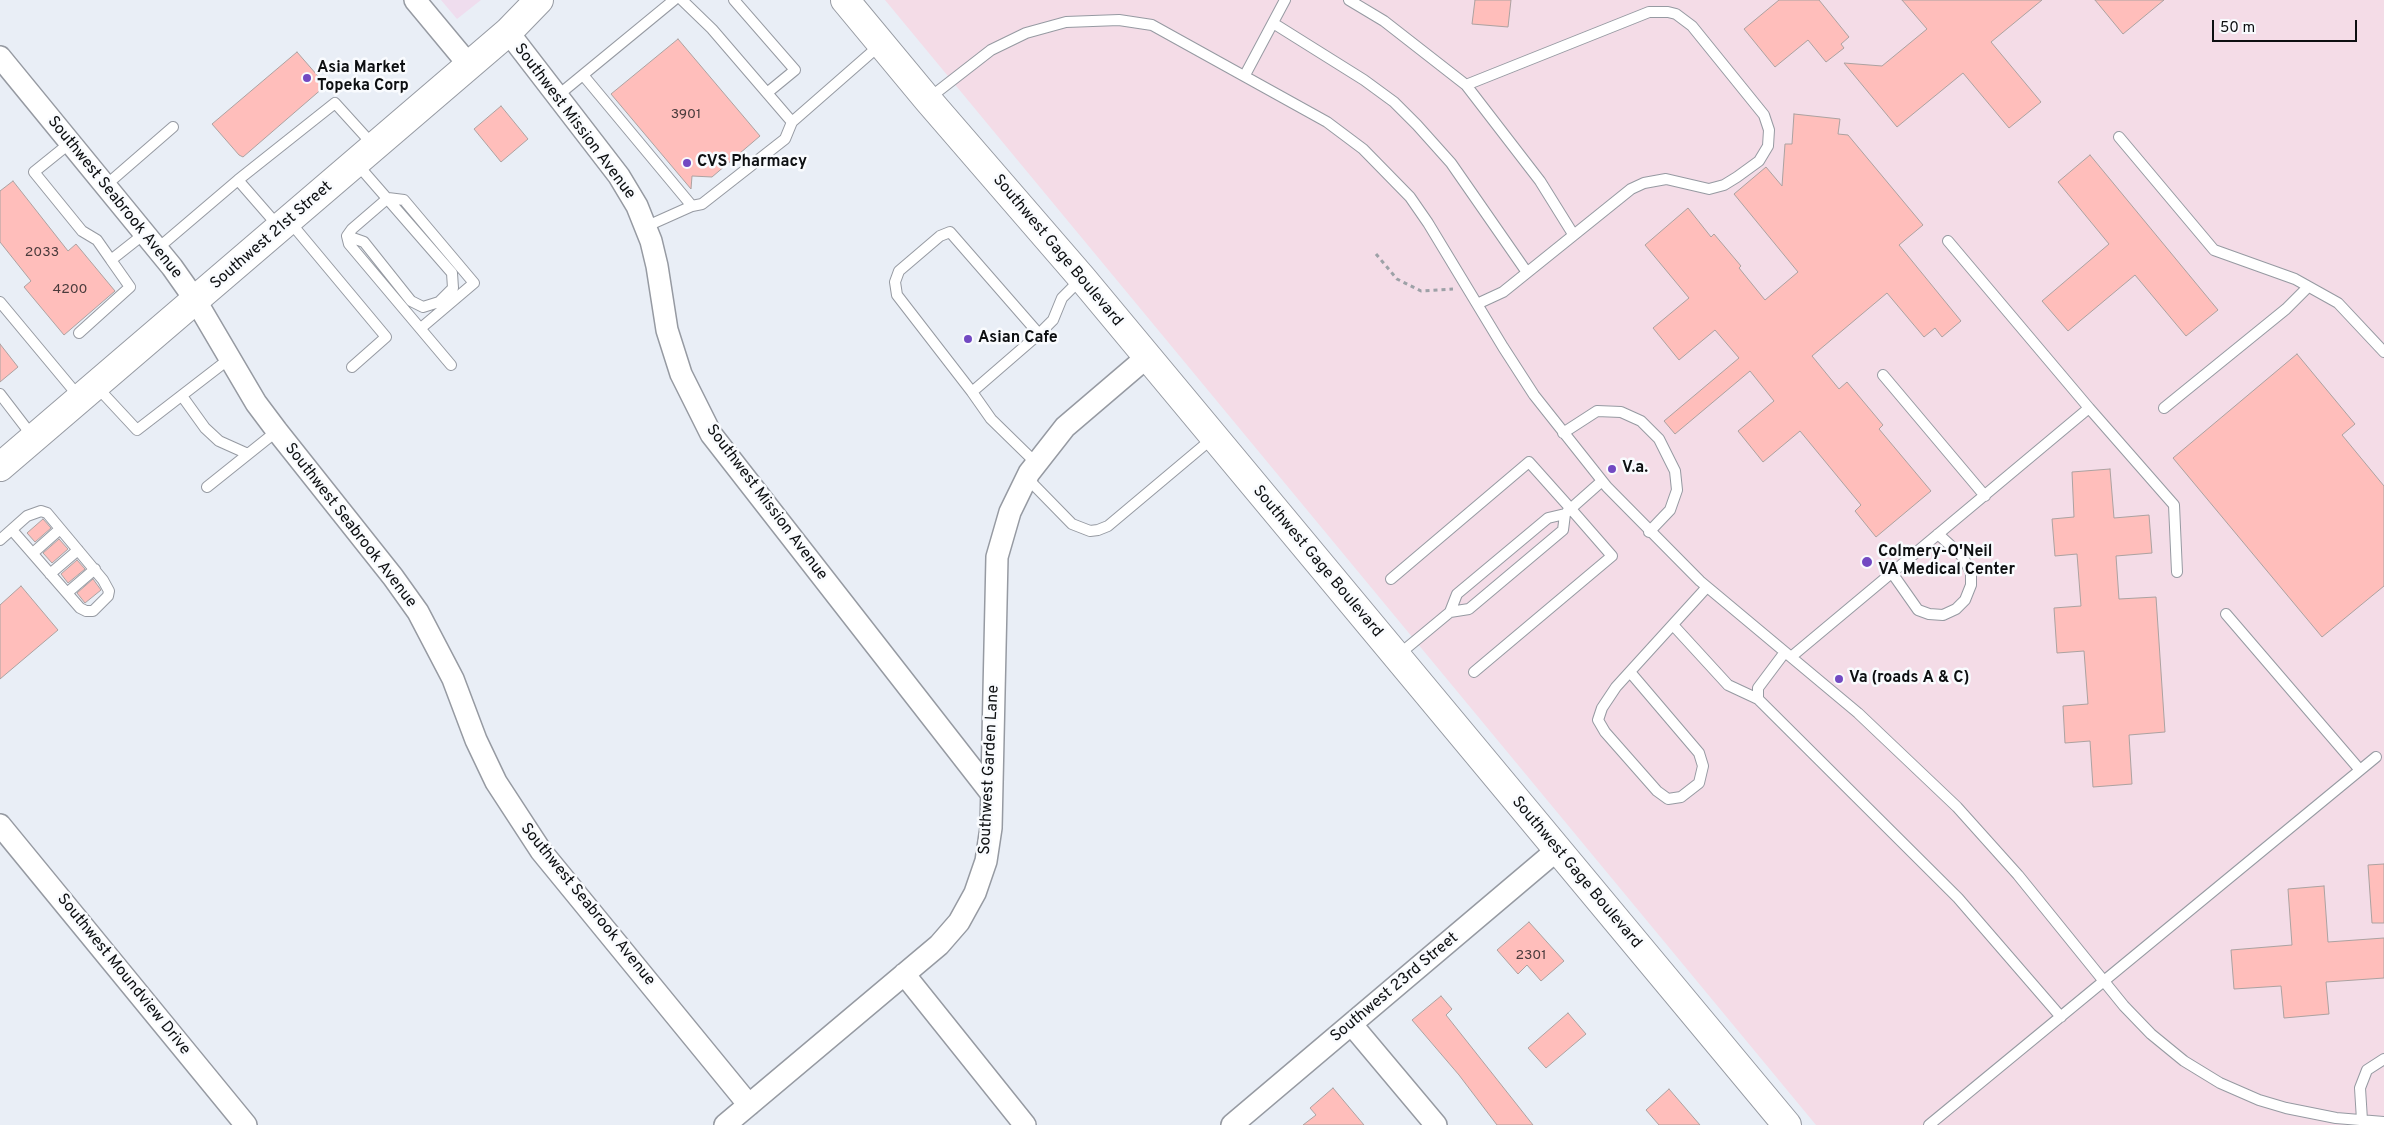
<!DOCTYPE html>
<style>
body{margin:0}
#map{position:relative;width:2384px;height:1125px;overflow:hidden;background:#e9eef6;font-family:Overpass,sans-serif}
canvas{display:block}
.scale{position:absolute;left:2212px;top:20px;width:145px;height:22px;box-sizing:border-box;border:2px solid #0d0f11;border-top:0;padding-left:6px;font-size:15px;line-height:18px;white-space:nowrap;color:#0d0f11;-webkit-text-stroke:4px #f9fbfe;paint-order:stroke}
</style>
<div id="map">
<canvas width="2384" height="1125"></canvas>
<div class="scale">50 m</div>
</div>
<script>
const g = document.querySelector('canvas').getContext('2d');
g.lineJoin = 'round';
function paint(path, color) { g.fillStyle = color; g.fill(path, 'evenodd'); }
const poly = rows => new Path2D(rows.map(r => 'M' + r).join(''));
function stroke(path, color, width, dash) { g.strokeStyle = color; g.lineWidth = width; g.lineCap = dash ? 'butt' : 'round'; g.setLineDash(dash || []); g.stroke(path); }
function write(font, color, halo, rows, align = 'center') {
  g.font = font + ' Overpass,sans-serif'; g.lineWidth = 5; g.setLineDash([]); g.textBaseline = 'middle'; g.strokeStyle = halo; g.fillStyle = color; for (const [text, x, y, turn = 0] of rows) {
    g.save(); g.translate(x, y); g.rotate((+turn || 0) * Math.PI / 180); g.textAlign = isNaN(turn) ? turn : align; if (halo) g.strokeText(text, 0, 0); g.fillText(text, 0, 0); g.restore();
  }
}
paint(poly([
 [441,0,481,0,457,19]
]), '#efddee');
paint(poly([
 [885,0,2384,0,2384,1125,1816,1125]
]), '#f4dce7');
const building = poly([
 [1475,0,1511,0,1508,27,1472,24,1475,0],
 [1779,0,1819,0,1849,37,1841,44,1844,48,1826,62,1808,40,1775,67,1744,29,1779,0],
 [1902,0,2042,0,1991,42,2041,102,2009,128,1963,73,1897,127,1844,63,1882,66,1927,29,1902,0],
 [2095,0,2164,0,2123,34,2095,0],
 [678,39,760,136,712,177,692,176,691,189,611,94,678,39],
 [297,52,324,83,324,87,243,157,239,155,212,124,297,52],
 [501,106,528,139,501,162,474,129,501,106],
 [1794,114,1840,119,1838,134,1848,135,1923,225,1899,245,1961,321,1942,337,1935,328,1924,337,1887,293,1812,356,1839,389,1847,382,1883,425,1879,429,1931,491,1876,537,1855,511,1861,505,1800,431,1763,462,1738,431,1774,401,1750,371,1675,434,1664,421,1739,358,1715,330,1679,360,1653,328,1689,298,1645,245,1688,208,1711,237,1714,234,1741,266,1739,268,1765,300,1798,272,1734,194,1766,167,1782,186,1785,144,1792,144,1794,114],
 [2090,155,2218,310,2186,336,2135,275,2068,331,2042,301,2109,244,2058,182,2090,155],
 [13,181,68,251,76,244,115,291,64,335,24,287,31,281,0,242,0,191,13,181],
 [0,344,18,367,0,382,0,344],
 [2297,354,2355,424,2342,435,2384,486,2384,586,2322,637,2173,458,2297,354],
 [2110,469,2114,518,2149,515,2152,553,2116,556,2119,599,2156,597,2165,732,2129,735,2132,784,2093,787,2090,741,2065,743,2063,706,2088,704,2084,651,2057,653,2054,608,2081,606,2077,554,2055,556,2052,519,2074,517,2072,472,2110,469],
 [43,519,51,528,35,542,27,533,43,519],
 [59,539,68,549,52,563,43,553,59,539],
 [77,560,85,569,68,583,61,574,77,560],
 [93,579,101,590,85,603,77,593,93,579],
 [21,586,58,630,0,679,0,605,21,586],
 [2384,864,2384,923,2372,923,2368,865,2384,864],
 [2324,886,2328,942,2384,938,2384,978,2326,982,2329,1014,2284,1018,2281,986,2234,989,2231,950,2292,945,2288,889,2324,886],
 [1529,922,1564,961,1541,981,1527,965,1518,974,1497,950,1529,922],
 [1441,996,1452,1009,1446,1015,1533,1125,1497,1125,1459,1075,1412,1020,1441,996],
 [1568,1013,1586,1034,1546,1068,1528,1048,1568,1013],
 [1333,1088,1364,1125,1303,1125,1316,1115,1310,1108,1333,1088],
 [1669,1089,1700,1125,1659,1125,1646,1110,1669,1089]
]);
paint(building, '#ffbebb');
stroke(building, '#aca2a1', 1);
const service = poly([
 [682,0,712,29,792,122],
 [734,0,795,70,767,93],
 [1349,0,1384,21,1466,85,1649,12,1668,12,1676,14,1692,26,1764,115,1769,130,1768,146,1759,161,1737,177,1724,185,1709,189,1666,179,1644,183,1631,189,1503,292,1477,304],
 [1273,23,1364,80,1394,102,1417,125,1451,163,1526,271],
 [583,75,692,206,702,204,785,139,792,122,880,45],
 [1245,75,1285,0],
 [1466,85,1540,181,1573,234],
 [556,97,674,0],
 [928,99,991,50,1026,33,1066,22,1119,20,1152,25,1327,122,1363,149,1410,197,1428,223,1503,347,1534,395,1607,487,1700,581,1858,713,1957,807,2018,875,2124,1006,2151,1034,2184,1061,2220,1083,2259,1100,2286,1108,2336,1118,2384,1122],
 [2119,137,2214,250,2295,279,2338,303,2384,352],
 [70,143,34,172,82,231,97,240,111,260,144,234],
 [238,180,335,103,374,146],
 [105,186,173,127],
 [290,222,386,337,352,367],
 [645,227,692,206],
 [347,236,364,242,411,301,423,307,439,302,453,288,452,273,357,164],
 [1948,241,2089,408],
 [157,249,238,180,279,227],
 [0,302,80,398],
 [421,328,474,283,404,200,388,198,352,229,347,236,349,244,451,365],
 [79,333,130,287,111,260],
 [1883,375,1985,496],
 [97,387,137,430,229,359],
 [972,392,897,295,895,282,899,271,940,236,950,232,1039,334,1053,320,1062,298,1081,279],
 [0,394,33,437],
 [182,396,205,428,219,441,248,454],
 [2164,408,2286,309,2308,287],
 [1563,433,1597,411,1621,412,1641,421,1659,439,1675,471,1677,490,1670,510,1649,532],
 [1036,463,991,419,972,392,1039,334],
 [1027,478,1072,524,1090,531,1098,530,1108,526,1214,437],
 [207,487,277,431],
 [1567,512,1602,481],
 [0,540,27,516,41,511,47,513,103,580,109,591,108,596,93,611,86,611,80,608,12,530],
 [33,553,60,529],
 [1892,573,1918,610,1929,614,1943,615,1956,609,1965,600,1971,585,1971,573,1963,557,1938,534],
 [50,574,78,550],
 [1391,579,1529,462,1571,509,1612,556,1474,672],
 [67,593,95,569],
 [2226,614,2360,770],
 [1673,625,1728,685,1758,699],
 [1785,652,1758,688,1758,699,1958,898,2061,1017],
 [1397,656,1450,612,1469,609,1563,530,1565,514,1548,518,1457,594,1450,612],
 [1791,657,2089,408,2174,505,2177,572],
 [1630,672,1699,753,1703,766,1699,783,1681,797,1668,799,1657,791,1605,732,1598,720,1602,708,1616,687,1707,587],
 [2362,1120,2360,1088,2367,1070,2384,1059],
 [1929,1125,2376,757]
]);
const minor = poly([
 [415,0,469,65],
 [508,32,619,176,637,206,651,241,657,266,667,330,681,374,711,434,991,793],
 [0,57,172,267,196,301,256,403,277,431,393,577,418,612,453,679,476,740,496,782,541,851,749,1105],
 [0,825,246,1125],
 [904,974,1025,1125],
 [1352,1025,1436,1125],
 [725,1125,939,945,959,922,975,893,986,861,991,828,997,557,1010,512,1029,473,1065,427,1147,357],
 [1232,1125,1557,850]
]);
const secondary = poly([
 [845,0,928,100,1082,278,1787,1125],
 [0,467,508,32,539,0]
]);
stroke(service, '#969aa2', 12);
stroke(minor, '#969aa2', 24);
stroke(secondary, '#969aa2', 30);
stroke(poly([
 [1376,254,1397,279,1421,291,1453,289]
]), '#9da1a7', 3, [4, 4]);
stroke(service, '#fff', 10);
stroke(minor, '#fff', 21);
stroke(secondary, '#fff', 28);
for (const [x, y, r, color] of [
 [307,78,5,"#7249c2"],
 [687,163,5,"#7249c2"],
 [968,339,5,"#7249c2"],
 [1612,469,5,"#7249c2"],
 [1867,562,6,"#7249c2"],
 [1839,679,5,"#7249c2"]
]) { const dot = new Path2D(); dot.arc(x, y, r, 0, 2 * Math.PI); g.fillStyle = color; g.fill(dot); stroke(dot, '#f9fbfe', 2); }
write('14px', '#4a3b3c', null, [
 ["3901",686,115],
 ["2033",42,253],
 ["4200",70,290],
 ["2301",1531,956]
]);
write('bold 16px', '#0d0f11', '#f9fbfe', [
 ["Asia Market",317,69],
 ["Topeka Corp",317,87],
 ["CVS Pharmacy",697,163],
 ["Asian Cafe",978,339],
 ["V.a.",1622,469],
 ["Colmery-O'Neil",1878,553],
 ["VA Medical Center",1878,571],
 ["Va (roads A & C)",1849,679]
], 'left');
write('16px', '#0d0f11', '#f9fbfe', [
 ["Southwest Mission Avenue",574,122,53],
 ["Southwest Seabrook Avenue",114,198,51],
 ["Southwest 21st Street",272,236,-41],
 ["Southwest Gage Boulevard",1057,251,50],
 ["Southwest Mission Avenue",766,503,53],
 ["Southwest Seabrook Avenue",350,526,52],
 ["Southwest Gage Boulevard",1317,562,50],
 ["Southwest Garden Lane",990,770,-87],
 ["Southwest Gage Boulevard",1576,873,50],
 ["Southwest Seabrook Avenue",587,905,51],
 ["Southwest Moundview Drive",123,975,51],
 ["Southwest 23rd Street",1395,988,-40]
]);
</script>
